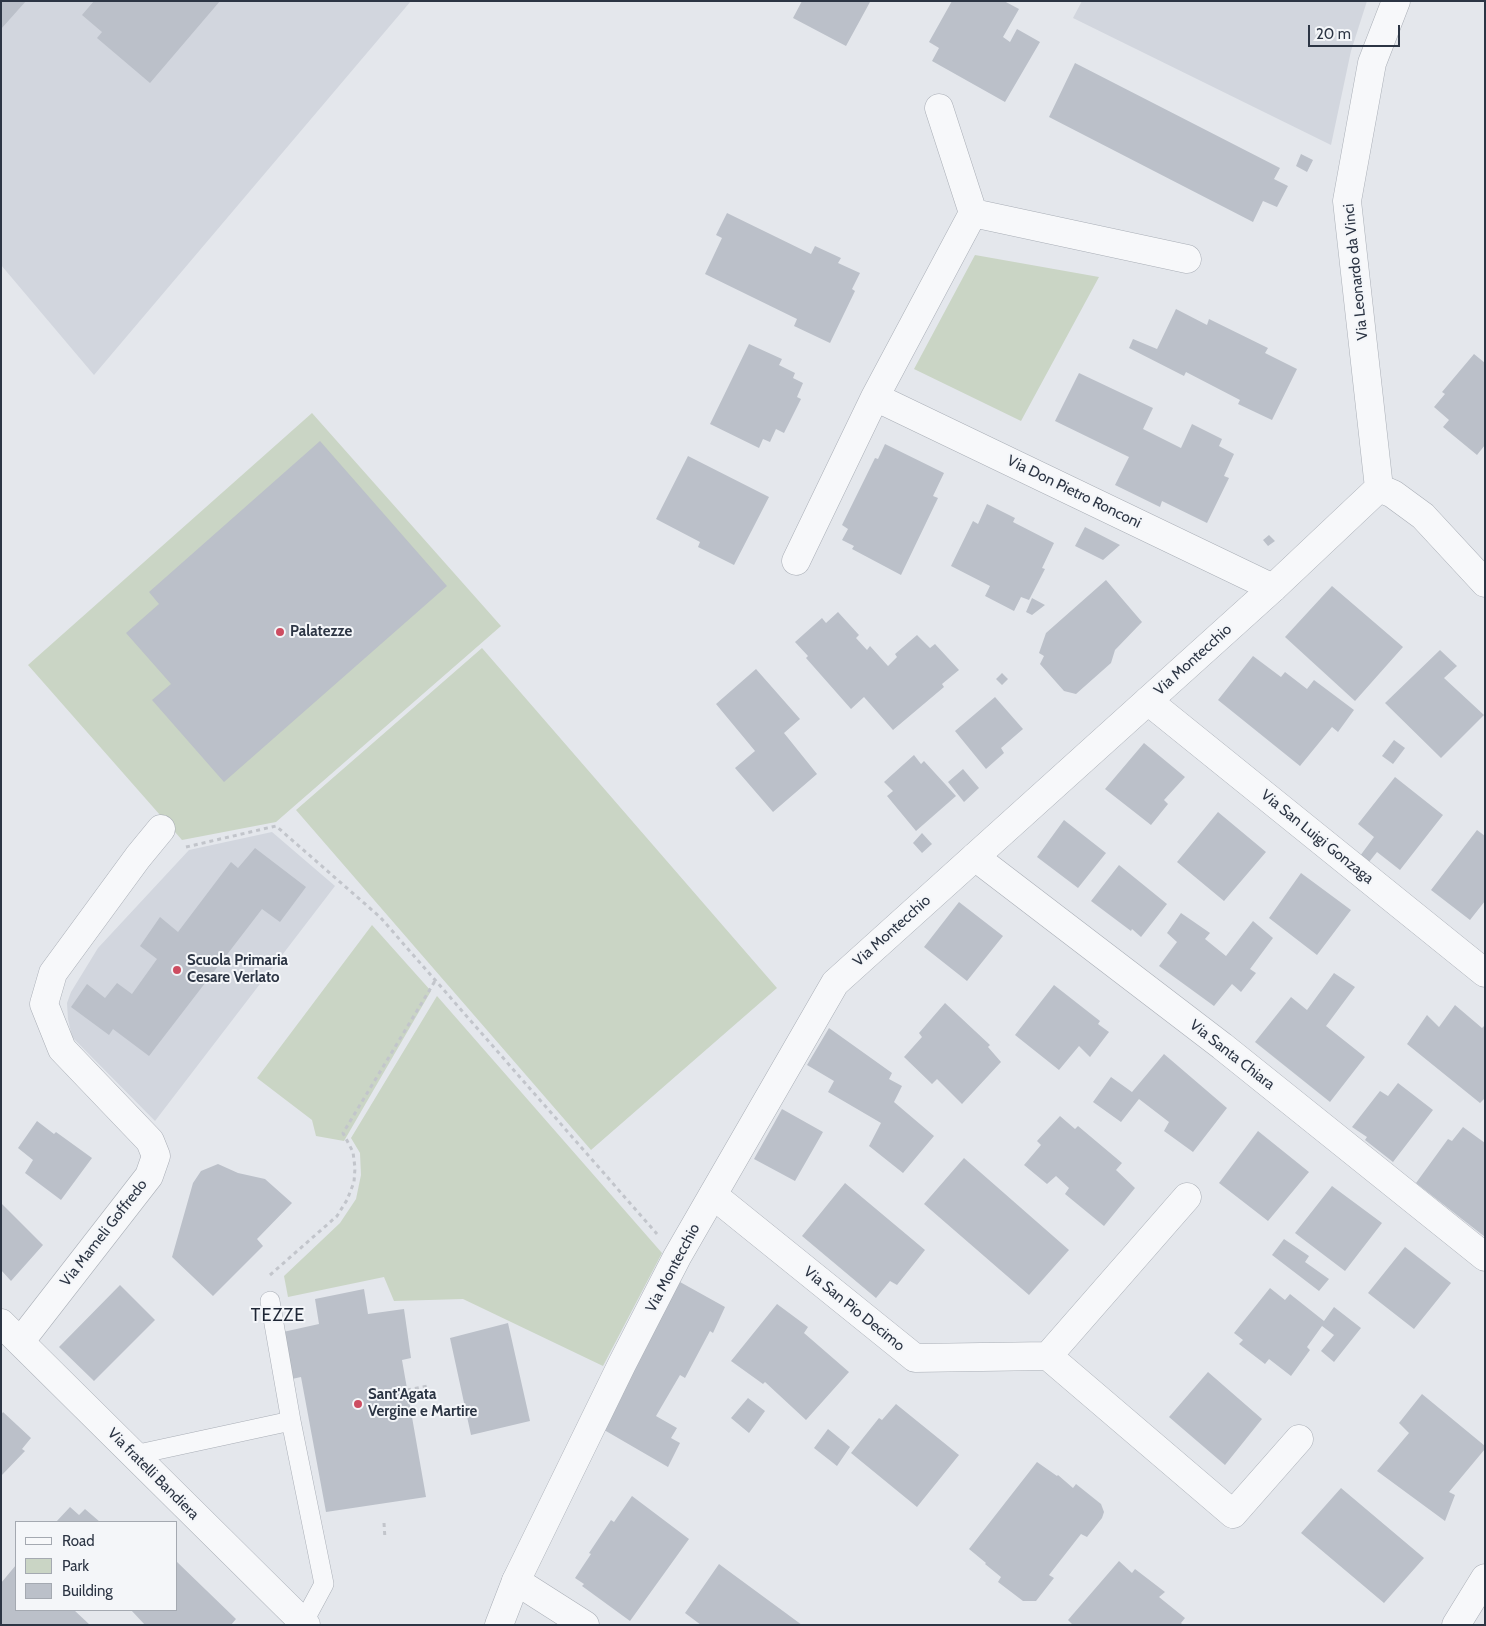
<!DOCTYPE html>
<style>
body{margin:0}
#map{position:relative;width:1486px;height:1626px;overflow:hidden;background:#e4e7ec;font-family:Cabin,sans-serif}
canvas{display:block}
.frame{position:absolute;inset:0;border:2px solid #2c3544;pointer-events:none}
.legend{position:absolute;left:15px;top:1521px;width:162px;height:90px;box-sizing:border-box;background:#f4f6f9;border:1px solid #a4a9b1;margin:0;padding:6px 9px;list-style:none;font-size:15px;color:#2c3544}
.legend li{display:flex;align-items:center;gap:10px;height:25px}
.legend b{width:25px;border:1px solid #a4a9b1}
.scale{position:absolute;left:1308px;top:25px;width:92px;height:22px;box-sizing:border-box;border:2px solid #2c3544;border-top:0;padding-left:6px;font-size:15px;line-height:18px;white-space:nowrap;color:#2c3544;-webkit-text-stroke:4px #f4f6f9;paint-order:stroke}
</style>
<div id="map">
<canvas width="1486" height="1626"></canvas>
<div class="frame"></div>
<ul class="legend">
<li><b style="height:6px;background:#f7f8fa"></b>Road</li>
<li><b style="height:14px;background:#cad5c5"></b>Park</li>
<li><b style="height:14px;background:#bbc0c9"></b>Building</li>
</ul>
<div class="scale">20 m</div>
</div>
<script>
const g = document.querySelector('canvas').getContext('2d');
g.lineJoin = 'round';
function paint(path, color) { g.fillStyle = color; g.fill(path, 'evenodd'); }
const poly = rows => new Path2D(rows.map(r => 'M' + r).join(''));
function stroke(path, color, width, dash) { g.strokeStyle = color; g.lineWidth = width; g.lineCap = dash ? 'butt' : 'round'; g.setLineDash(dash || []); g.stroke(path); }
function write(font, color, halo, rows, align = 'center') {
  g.font = font + ' Cabin,sans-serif'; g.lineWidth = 4; g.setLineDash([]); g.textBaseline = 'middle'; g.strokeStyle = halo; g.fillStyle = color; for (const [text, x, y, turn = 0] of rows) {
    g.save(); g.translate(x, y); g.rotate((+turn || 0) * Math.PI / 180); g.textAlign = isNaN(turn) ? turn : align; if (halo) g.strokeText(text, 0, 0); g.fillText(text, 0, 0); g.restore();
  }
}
paint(poly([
 [1,1,411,1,94,375,1,265],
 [1082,1,1367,1,1351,51,1331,145,1073,18],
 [272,832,335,886,155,1121,72,1037,68,1019,67,1003,71,992,98,948,189,850]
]), '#d2d6de');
paint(poly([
 [975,255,1099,277,1021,421,914,369],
 [312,413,501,626,276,822,182,840,28,665],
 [482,648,777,988,591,1150,296,810],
 [372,925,431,991,344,1141,316,1136,312,1120,257,1078],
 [437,996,662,1253,603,1366,463,1299,394,1301,384,1277,288,1297,284,1276,340,1223,356,1199,361,1175,360,1153,351,1138]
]), '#cad5c5');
paint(poly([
 [1,1,26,1,1,29],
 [94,1,220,1,150,83,97,38,102,32,82,15],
 [802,1,868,1,870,2,846,46,793,18],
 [952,1,1004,1,1019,9,1003,37,1010,42,1017,29,1040,42,1005,102,932,61,939,48,929,42],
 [1075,63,1280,168,1274,179,1288,186,1277,207,1263,201,1253,222,1049,117],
 [1301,154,1313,160,1307,172,1296,166],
 [727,213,811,254,815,246,841,258,838,263,860,273,852,289,855,291,830,343,794,326,797,319,705,274,722,238,716,235],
 [1176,309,1207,325,1209,319,1268,348,1265,353,1297,369,1272,420,1238,404,1240,400,1186,372,1184,376,1129,348,1133,339,1157,349],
 [749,344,782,359,779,365,795,373,793,378,803,383,797,397,801,399,784,433,776,429,770,442,763,439,759,448,710,424],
 [1474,354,1485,363,1485,445,1477,455,1443,427,1449,420,1434,407,1445,394,1442,392],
 [1079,373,1153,408,1143,429,1181,448,1192,424,1222,439,1219,446,1234,454,1224,476,1229,478,1207,523,1162,501,1160,507,1115,485,1129,457,1055,421],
 [320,441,447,586,224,782,152,700,171,684,126,633,159,604,149,592],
 [885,444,944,473,933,496,938,498,901,575,852,549,854,546,842,540,848,529,842,525,875,458,878,459],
 [688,456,769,497,734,565,698,547,700,542,656,519],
 [987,504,1015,518,1013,522,1054,543,1042,568,1045,569,1029,600,1021,597,1014,611,985,596,990,586,951,566,973,521,978,524],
 [1085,527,1120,545,1103,560,1075,546],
 [1269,535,1275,541,1268,546,1263,540],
 [1106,580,1142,622,1115,650,1111,663,1076,694,1064,691,1040,664,1044,656,1039,653,1046,633],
 [1332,586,1403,647,1355,701,1285,637],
 [1032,598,1045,605,1032,615,1026,612],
 [838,612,859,635,856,638,867,650,870,646,888,666,897,657,895,654,917,635,930,648,935,644,959,670,942,684,944,687,893,730,864,697,851,709,806,658,808,656,795,642,822,618,826,623],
 [1440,650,1457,666,1444,678,1484,715,1441,758,1385,703],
 [1253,656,1281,677,1285,672,1307,689,1314,680,1354,710,1338,732,1332,727,1300,766,1218,700],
 [756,669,800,719,784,733,817,774,773,812,735,768,755,751,716,704],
 [1002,673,1008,679,1002,685,996,679],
 [995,697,1023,729,1001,748,1004,753,986,769,955,731],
 [1394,740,1405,748,1393,764,1382,756],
 [1144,743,1185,777,1164,800,1168,804,1151,825,1105,789],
 [914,755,921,764,924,761,956,796,916,831,887,796,893,791,884,782],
 [963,769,979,788,964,802,948,782],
 [1395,777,1443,815,1400,870,1377,852,1365,867,1357,860,1374,837,1358,824],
 [1218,812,1266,852,1224,901,1177,862],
 [1064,820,1106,853,1078,888,1037,857],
 [1477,830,1485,836,1485,901,1470,920,1431,890],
 [922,833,932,844,922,853,913,843],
 [255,848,306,887,280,922,262,909,149,1056,113,1029,109,1035,71,1007,87,984,105,998,117,983,132,994,157,959,140,946,160,917,178,932,231,862,238,868],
 [1119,865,1167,904,1141,937,1132,929,1131,931,1091,901],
 [1301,873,1351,910,1317,955,1269,918],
 [959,902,1003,936,967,981,924,947],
 [1181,913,1210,933,1205,939,1226,956,1253,921,1273,938,1250,969,1256,973,1241,992,1232,984,1214,1006,1159,966,1177,942,1167,933],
 [1334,973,1355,987,1326,1026,1365,1057,1330,1102,1255,1042,1291,997,1307,1010],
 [1054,985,1100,1021,1098,1024,1109,1032,1090,1057,1079,1046,1059,1070,1015,1035],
 [945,1003,990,1045,988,1047,1001,1062,962,1104,937,1079,932,1084,904,1057,922,1037,919,1033],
 [1455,1005,1482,1028,1485,1025,1485,1098,1480,1103,1407,1044,1427,1015,1439,1027],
 [829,1028,892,1073,889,1079,902,1086,894,1102,934,1136,903,1173,869,1146,881,1123,828,1092,834,1081,807,1065],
 [1164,1054,1227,1108,1193,1152,1164,1131,1169,1122,1139,1099,1121,1122,1093,1102,1111,1077,1132,1092],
 [1398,1083,1433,1110,1393,1162,1365,1140,1367,1137,1352,1127,1380,1091,1388,1096],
 [782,1109,823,1132,795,1181,754,1159],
 [1060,1116,1075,1129,1078,1126,1122,1163,1116,1170,1135,1188,1104,1226,1065,1194,1069,1188,1056,1176,1047,1184,1024,1165,1041,1145,1037,1141],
 [37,1121,54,1134,56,1132,92,1158,61,1200,25,1173,33,1160,18,1148],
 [1463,1127,1485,1143,1485,1237,1416,1183,1448,1139,1452,1141],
 [1258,1131,1309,1172,1268,1221,1219,1183],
 [964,1158,1069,1250,1029,1295,924,1204],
 [218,1164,238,1173,265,1179,292,1203,257,1239,263,1246,213,1296,172,1257,193,1183,201,1171],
 [845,1183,925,1250,897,1285,890,1281,876,1298,802,1236],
 [1332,1186,1382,1223,1345,1271,1295,1233],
 [1,1203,43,1245,11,1281,1,1270],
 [1284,1239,1309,1256,1305,1262,1329,1279,1319,1291,1272,1255],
 [1405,1247,1451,1283,1414,1329,1368,1293],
 [680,1282,725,1307,713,1333,710,1331,685,1378,680,1375,656,1416,677,1428,671,1438,680,1443,668,1467,599,1427],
 [120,1285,155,1320,94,1381,59,1347],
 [1270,1288,1285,1300,1290,1294,1324,1321,1334,1307,1361,1328,1334,1362,1321,1351,1334,1335,1322,1326,1307,1347,1310,1350,1291,1376,1269,1359,1265,1364,1239,1344,1243,1340,1234,1333],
 [364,1289,368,1314,404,1309,411,1358,402,1360,426,1497,326,1512,301,1377,292,1379,283,1332,319,1324,315,1299],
 [777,1304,808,1327,804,1333,849,1372,806,1420,765,1382,763,1384,731,1361],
 [508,1323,530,1421,471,1435,450,1338],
 [1208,1372,1262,1419,1225,1465,1169,1417],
 [1422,1394,1485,1446,1485,1449,1449,1492,1455,1495,1445,1521,1377,1471,1409,1433,1399,1423],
 [748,1398,765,1411,749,1433,731,1418],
 [896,1404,959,1455,917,1507,851,1453,879,1418,882,1420],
 [3,1412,31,1438,22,1449,25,1451,1,1476,1,1415],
 [828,1429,850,1447,837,1466,814,1448],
 [1037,1462,1057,1476,1058,1475,1073,1488,1076,1484,1101,1504,1104,1512,1102,1518,1087,1537,1081,1534,1049,1575,1054,1578,1036,1601,1023,1601,998,1582,1001,1577,985,1564,986,1563,969,1549],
 [1341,1488,1424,1558,1384,1603,1301,1533],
 [632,1496,689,1539,630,1621,582,1586,584,1584,575,1578,591,1554,589,1553,611,1520,614,1522],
 [70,1507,79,1515,85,1509,100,1522,56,1522],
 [176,1561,236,1619,231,1625,145,1625,131,1610,176,1610],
 [1119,1561,1132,1573,1135,1569,1165,1592,1159,1597,1185,1618,1181,1623,1183,1625,1073,1625,1068,1620],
 [719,1564,802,1625,701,1625,685,1613],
 [16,1565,16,1610,74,1610,90,1625,1,1625,1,1583]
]), '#bbc0c9');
const service = poly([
 [270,1301,291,1421,324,1584,303,1623],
 [134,1455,291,1421]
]);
const minor = poly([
 [973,213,1187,259],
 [875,397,973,213,939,108],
 [1379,488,1393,494,1423,516,1485,583],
 [796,561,875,397,1273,588],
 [1148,701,1485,973],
 [975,857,1222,1046,1485,1257],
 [713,1195,915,1358,1048,1356,1233,1514,1299,1439],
 [1,1323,306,1625],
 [20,1342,149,1176,156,1156,150,1141,62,1049,44,1004,53,973,138,857,161,829],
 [1048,1356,1187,1197],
 [516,1581,585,1625],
 [1456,1625,1485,1578]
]);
const tertiary = poly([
 [499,1625,516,1581,622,1364,677,1257,835,983,1273,588,1379,488,1347,201,1372,63,1396,1]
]);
stroke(service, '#a9aeb6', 20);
stroke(minor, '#a9aeb6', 29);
stroke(tertiary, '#a9aeb6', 29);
stroke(poly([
 [186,847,276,826,380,917,657,1234],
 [270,1275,337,1216,347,1200,354,1182,355,1168,353,1152,343,1133,435,981],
 [407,1390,428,1386],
 [384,1523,385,1539]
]), '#c2c5cb', 3, [4, 4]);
stroke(service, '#f7f8fa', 19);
stroke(minor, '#f7f8fa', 28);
stroke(tertiary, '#f7f8fa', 28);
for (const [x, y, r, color] of [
 [280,632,5,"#cd4d61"],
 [177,970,5,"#cd4d61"],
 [358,1404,5,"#cd4d61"]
]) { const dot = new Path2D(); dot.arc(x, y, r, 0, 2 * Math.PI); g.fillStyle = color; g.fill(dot); stroke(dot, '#f4f6f9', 2); }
write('15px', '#2c3544', '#f4f6f9', [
 ["Via Leonardo da Vinci",1356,272,-96],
 ["Via Don Pietro Ronconi",1074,492,26],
 ["Via Montecchio",1193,660,-42],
 ["Via San Luigi Gonzaga",1317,837,39],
 ["Via Montecchio",892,931,-42],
 ["Via Santa Chiara",1232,1055,38],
 ["Via Mameli Goffredo",104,1233,-52],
 ["Via Montecchio",673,1268,-62],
 ["Via San Pio Decimo",854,1309,39],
 ["Via fratelli Bandiera",153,1474,45]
]);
write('bold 15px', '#2c3544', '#f4f6f9', [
 ["Palatezze",290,632],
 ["Scuola Primaria",187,961],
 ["Cesare Verlato",187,978],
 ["Sant'Agata",368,1395],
 ["Vergine e Martire",368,1412]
], 'left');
g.letterSpacing = '1px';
write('18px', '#1e2635', '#f4f6f9', [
 ["TEZZE",278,1316]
]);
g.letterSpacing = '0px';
</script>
